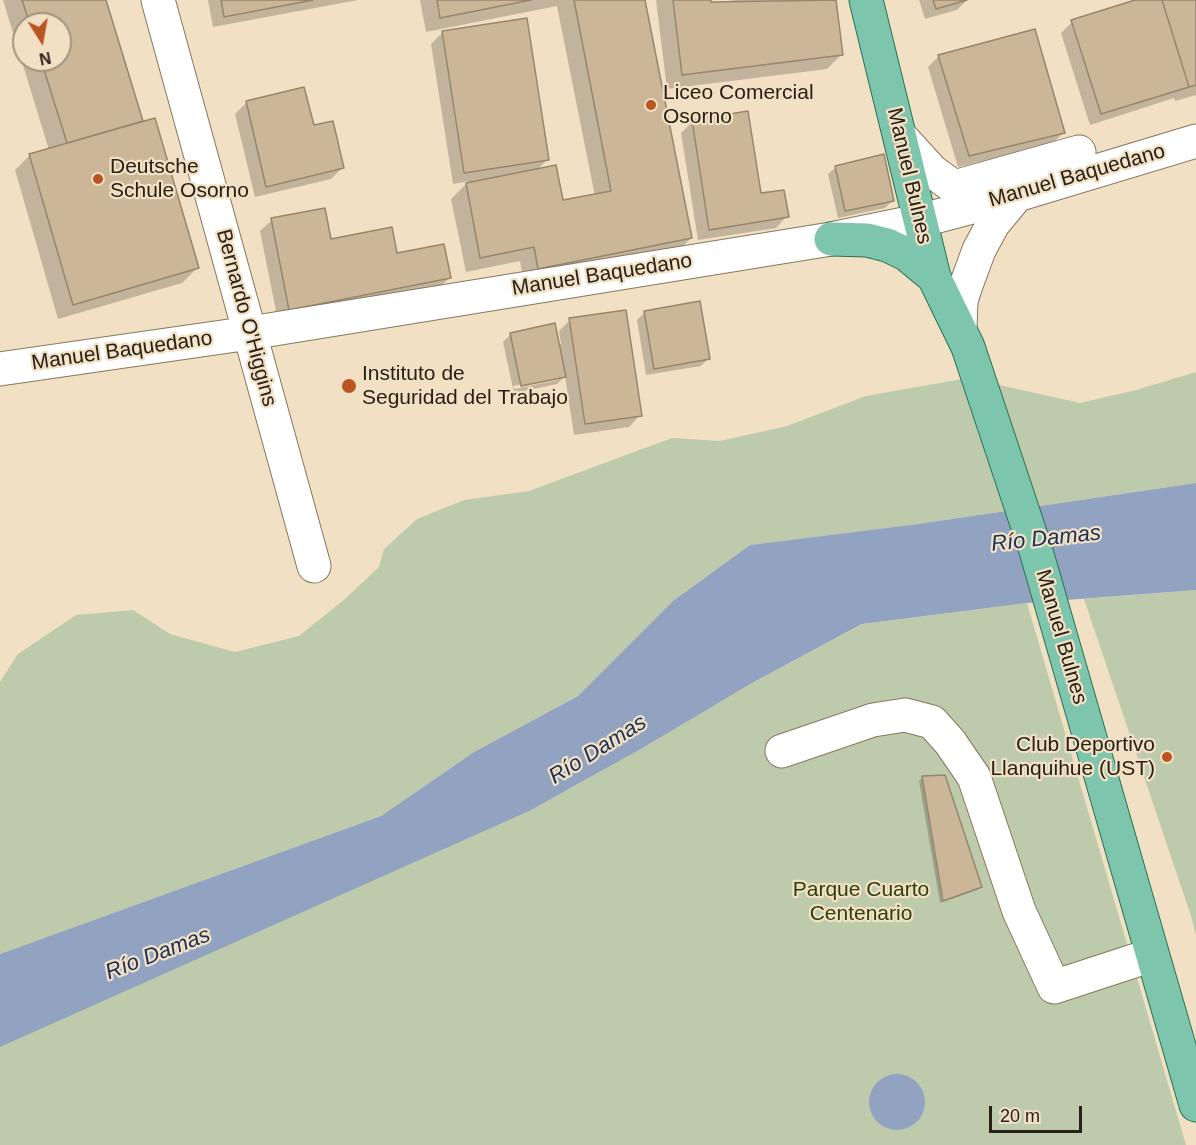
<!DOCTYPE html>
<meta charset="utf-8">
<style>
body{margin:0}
#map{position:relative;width:1196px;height:1145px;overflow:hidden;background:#f2e0c4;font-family:Helvetica,sans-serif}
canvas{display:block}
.north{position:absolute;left:12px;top:12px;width:60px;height:60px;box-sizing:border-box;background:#f2e0c4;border:2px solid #a1947f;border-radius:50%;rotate:169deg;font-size:16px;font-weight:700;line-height:24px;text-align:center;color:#282117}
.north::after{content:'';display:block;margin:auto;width:21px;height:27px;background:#b95423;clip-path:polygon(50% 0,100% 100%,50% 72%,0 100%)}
.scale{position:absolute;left:989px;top:1106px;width:93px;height:27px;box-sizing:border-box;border:3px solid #282117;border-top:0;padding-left:8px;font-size:18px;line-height:21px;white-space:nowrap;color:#282117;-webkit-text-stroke:4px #f2e0c4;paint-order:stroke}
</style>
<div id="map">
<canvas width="1196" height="1145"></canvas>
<div class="north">N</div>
<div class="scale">20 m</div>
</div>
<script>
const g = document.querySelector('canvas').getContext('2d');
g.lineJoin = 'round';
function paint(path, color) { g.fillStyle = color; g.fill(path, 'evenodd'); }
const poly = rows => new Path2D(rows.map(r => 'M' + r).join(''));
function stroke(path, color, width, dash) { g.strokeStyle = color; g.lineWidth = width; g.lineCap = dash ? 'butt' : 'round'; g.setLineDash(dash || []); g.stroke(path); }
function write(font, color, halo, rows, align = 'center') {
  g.font = font + ' Helvetica,sans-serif'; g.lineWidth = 4.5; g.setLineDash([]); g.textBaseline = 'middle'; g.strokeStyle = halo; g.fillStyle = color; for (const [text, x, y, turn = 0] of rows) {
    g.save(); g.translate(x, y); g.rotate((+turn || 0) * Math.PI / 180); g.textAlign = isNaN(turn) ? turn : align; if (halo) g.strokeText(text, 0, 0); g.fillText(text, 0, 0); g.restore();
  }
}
paint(poly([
 [1196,372,1196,483,918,524,750,545,673,601,578,696,474,752,381,816,0,954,0,682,18,654,76,615,133,610,170,634,235,652,299,636,345,599,379,567,384,549,417,519,464,500,529,491,672,438,720,441,787,426,866,396,968,378,1080,403,1136,390],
 [1196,590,1196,936,1191,916,1084,599],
 [1027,603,1186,1145,0,1145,0,1046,571,788,641,749,752,683,863,624]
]), '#bdcbac');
paint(poly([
 [1196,483,1196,590,1027,603,862,624,752,683,641,749,529,811,0,1047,0,954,381,816,474,752,578,696,673,601,750,545,918,524],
 '869 1102a28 28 0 1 1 56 0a28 28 0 1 1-56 0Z'
]), '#91a3c0');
paint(poly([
 [3,0,104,0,142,123,197,268,182,283,58,319,15,170,30,155,49,150],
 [24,24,60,24,60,60,24,60],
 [208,0,358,0,213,27],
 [420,0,644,0,691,238,676,253,524,283,520,261,466,272,451,199,469,181,453,184,431,44,442,33,548,159,537,170,561,202,595,196,557,6,426,32],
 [656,0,709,0,710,3,736,0,835,0,842,54,827,69,667,89],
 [919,0,967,0,957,10,925,19],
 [1140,0,1196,0,1196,95,1175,101,1174,98,1090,125,1061,33,1072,22],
 [939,56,1063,133,1052,144,958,167,928,67],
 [246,103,313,127,343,167,331,179,255,197,235,114],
 [692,122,760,195,787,216,776,228,698,240,681,133],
 [836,167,893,200,885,208,838,218,828,174],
 [272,220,330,241,396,254,449,278,438,289,278,321,260,231],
 [645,312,708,359,701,366,646,375,637,320],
 [570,320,640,415,629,427,574,435,565,376,557,384,514,393,503,342,511,334,561,344,559,331],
 [558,377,558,380,514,389,513,386],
 [944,777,981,887,977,890,940,903,919,781,922,778]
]), '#0003');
const building = poly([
 [22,0,106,0,143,121,67,143,41,60,60,60,60,24,30,24,22,0],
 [221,0,313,0,224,17,221,0],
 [437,0,531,0,440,18,437,0],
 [574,0,645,0,692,238,538,269,534,247,480,258,466,183,556,165,563,200,611,191,574,0],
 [673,0,711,0,711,2,836,0,843,55,682,75,673,0],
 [933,0,967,0,936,9,933,0],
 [1135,0,1162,0,1189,87,1101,114,1071,20,1135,0],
 [1162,0,1196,0,1196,85,1189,87,1162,0],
 [527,18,549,160,464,173,442,31,527,18],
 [1035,29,1065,133,969,156,938,55,1035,29],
 [304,87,314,125,333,121,344,168,266,187,246,101,304,87],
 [748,111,761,193,784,190,789,217,709,230,692,120,748,111],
 [155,118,199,268,73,305,29,154,155,118],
 [884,154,894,201,845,211,835,166,884,154],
 [325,208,331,239,392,227,397,253,444,244,451,278,289,310,271,218,325,208],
 [700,301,710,359,654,369,644,311,700,301],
 [626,310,642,416,585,424,569,318,626,310],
 [555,323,566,377,521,386,510,333,555,323],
 [945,775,982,887,943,901,922,776,945,775]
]);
paint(building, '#cbb798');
stroke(building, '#97866d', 1.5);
const minor = poly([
 [158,0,314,566],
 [901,137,932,171,951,185,958,186,1079,152],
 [960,328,961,301,965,288,979,250,993,224,1017,195],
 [0,369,250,333,831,239,919,221,1017,195,1196,141],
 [782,751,873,720,905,715,932,722,950,742,974,777,1019,911,1054,987,1152,955]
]);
const major = poly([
 [866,0,934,277,968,347,1036,551,1196,1105],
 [831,239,867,240,887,245,906,254,934,277]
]);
stroke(minor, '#87775e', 35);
stroke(major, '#277253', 35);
stroke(minor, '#fff', 33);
stroke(major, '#7dc5ac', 33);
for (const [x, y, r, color] of [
 [651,105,6,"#b95423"],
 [98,179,6,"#b95423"],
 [349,386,8,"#b95423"],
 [1167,757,6,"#b95423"]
]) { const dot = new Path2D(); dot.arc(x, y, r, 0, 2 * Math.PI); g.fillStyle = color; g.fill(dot); stroke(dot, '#f2e0c4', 2); }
write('21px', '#282117', '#f2e0c4', [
 ["Liceo Comercial",663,93],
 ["Osorno",663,117],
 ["Deutsche",110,167],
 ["Schule Osorno",110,191],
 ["Instituto de",362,374],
 ["Seguridad del Trabajo",362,398],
 ["Club Deportivo",1155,745,"right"],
 ["Llanquihue (UST)",1155,769,"right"]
], 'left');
write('21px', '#282117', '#f2e0c4', [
 ["Manuel Bulnes",909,176,77],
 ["Manuel Baquedano",1077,176,-16],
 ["Manuel Baquedano",602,275,-9],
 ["Bernardo O'Higgins",246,318,75],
 ["Manuel Baquedano",122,351,-8],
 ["Manuel Bulnes",1061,637,74]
]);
write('21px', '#2d3f0b', '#f2e0c4', [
 ["Parque Cuarto",861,890],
 ["Centenario",861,914]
]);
write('italic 22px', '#1a3058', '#f2e0c4', [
 ["Río Damas",1046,539,-6],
 ["Río Damas",598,750,-32],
 ["Río Damas",158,954,-21]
]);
</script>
